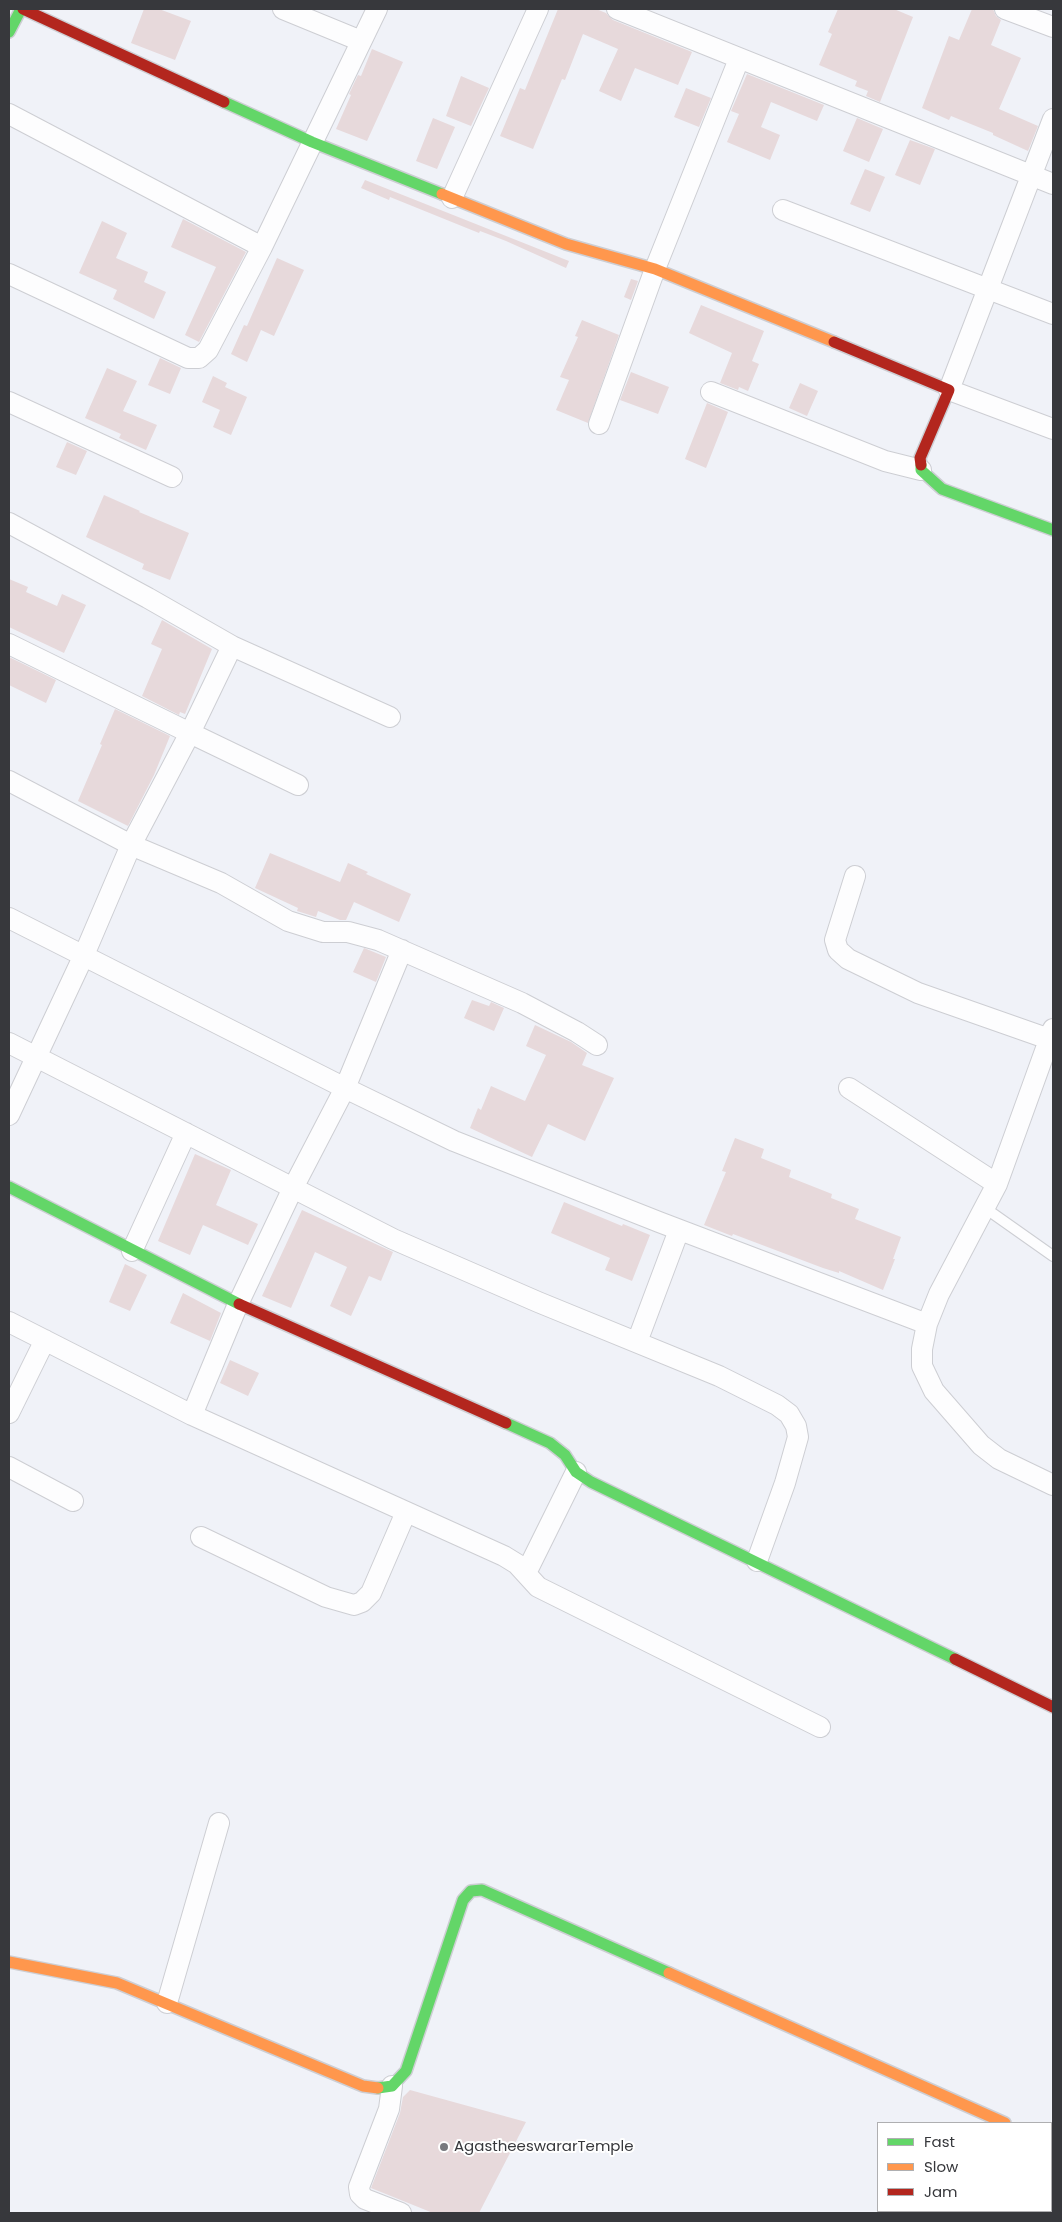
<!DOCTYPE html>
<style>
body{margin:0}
#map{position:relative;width:1062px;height:2222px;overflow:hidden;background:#f0f2f8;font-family:Poppins,sans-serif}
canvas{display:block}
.frame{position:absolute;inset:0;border:10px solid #37383c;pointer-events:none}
.legend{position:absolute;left:877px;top:2122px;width:175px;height:90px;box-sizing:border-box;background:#fff;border:1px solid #afafb1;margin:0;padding:6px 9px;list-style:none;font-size:15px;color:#37383c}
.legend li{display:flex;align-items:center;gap:10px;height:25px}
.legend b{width:25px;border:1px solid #afafb1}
</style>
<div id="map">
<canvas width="1062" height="2222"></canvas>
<div class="frame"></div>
<ul class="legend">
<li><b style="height:6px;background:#63d668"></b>Fast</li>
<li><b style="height:6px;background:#ff974d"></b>Slow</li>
<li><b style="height:6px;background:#b3261e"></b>Jam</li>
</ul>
</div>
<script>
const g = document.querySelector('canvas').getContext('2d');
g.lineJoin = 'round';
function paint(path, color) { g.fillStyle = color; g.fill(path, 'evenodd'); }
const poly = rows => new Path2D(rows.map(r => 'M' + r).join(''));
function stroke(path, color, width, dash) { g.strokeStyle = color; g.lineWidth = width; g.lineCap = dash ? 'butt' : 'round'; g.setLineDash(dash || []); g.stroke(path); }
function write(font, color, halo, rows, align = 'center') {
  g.font = font + ' Poppins,sans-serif'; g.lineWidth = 4; g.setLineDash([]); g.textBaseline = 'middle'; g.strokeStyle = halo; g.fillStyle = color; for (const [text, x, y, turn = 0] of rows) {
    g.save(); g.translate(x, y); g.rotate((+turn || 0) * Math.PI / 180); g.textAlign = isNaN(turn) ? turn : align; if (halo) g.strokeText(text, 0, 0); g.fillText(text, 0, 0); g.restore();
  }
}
paint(poly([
 [144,9,159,9,191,21,175,60,131,43],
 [558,9,596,9,606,13,613,20,692,52,678,85,635,68,621,101,599,91,618,49,583,34,565,80,562,79,533,149,500,136,520,88,525,90],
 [838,9,894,9,913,17,880,102,866,96,868,91,855,86,857,81,819,65,832,34,828,32],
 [972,9,993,9,996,16,1001,20,991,45,1021,58,999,109,1038,126,1028,151,993,135,993,133,951,116,949,120,922,108,949,36,959,40],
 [372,49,403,62,367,141,336,129,351,95,349,94,358,75,361,76],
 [747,74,824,105,817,121,771,102,761,127,780,135,770,160,727,142,739,114,731,111],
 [461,76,489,88,471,126,446,116],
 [686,88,711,98,699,127,674,117],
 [433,118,455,127,437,169,416,161],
 [857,118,883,129,869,162,843,151],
 [910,140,935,149,920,185,895,175],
 [865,169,885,177,870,212,850,204],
 [365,180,569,261,566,268,506,241,480,231,479,233,390,197,389,200,361,188],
 [183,219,246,252,199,342,185,335,216,267,171,247],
 [102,221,127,233,116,258,148,272,144,282,166,292,154,319,113,299,117,290,79,273],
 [277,258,304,270,274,336,261,330,247,362,231,354,244,325,247,326],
 [631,279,638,281,631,300,624,297],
 [701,305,764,331,752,361,759,364,748,391,739,387,738,390,720,383,732,353,689,333],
 [582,320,619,335,588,423,556,410,569,380,560,377,578,337,575,336],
 [160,358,181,368,170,394,148,385],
 [107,368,137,381,123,411,157,425,146,450,119,438,121,434,85,418],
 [631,372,669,387,658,414,620,400],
 [213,376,227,383,225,387,247,397,231,435,213,427,220,410,202,402],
 [800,383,818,391,807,416,789,408],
 [707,403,728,412,706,468,685,459],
 [67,442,87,451,76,475,56,467],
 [104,495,140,511,139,512,189,533,170,580,142,569,144,564,86,537],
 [9,579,28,587,26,592,57,606,62,594,86,605,64,653,9,627],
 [162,620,212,649,185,714,180,712,179,715,142,696,162,649,151,644],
 [9,657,56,680,46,703,9,685],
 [115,709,170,736,154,775,128,826,78,801,102,745,100,744],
 [270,853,340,882,348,863,368,872,366,874,411,894,399,922,354,902,346,920,340,920,318,911,316,917,297,911,298,908,255,888],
 [364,948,386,957,376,982,353,972],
 [472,1000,489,1006,491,1002,504,1008,494,1031,464,1018],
 [535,1025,571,1042,587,1053,582,1065,614,1078,585,1141,548,1124,532,1157,470,1128,478,1108,481,1110,491,1086,525,1101,546,1055,526,1046],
 [735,1138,764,1149,761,1158,791,1170,789,1177,832,1194,831,1198,859,1209,855,1219,901,1237,893,1259,895,1259,883,1290,839,1271,839,1273,823,1268,733,1234,732,1236,704,1225,726,1172,722,1171],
 [195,1154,231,1170,216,1205,258,1224,248,1245,203,1225,190,1255,158,1241],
 [564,1202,622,1226,623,1224,650,1235,632,1281,605,1270,610,1258,551,1233],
 [302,1210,393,1252,381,1281,369,1276,351,1316,330,1306,347,1267,315,1252,291,1308,262,1296],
 [125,1264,147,1275,130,1311,109,1302],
 [183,1293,221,1313,210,1341,170,1323],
 [230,1360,259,1373,248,1396,220,1383],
 [410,2090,526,2122,479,2213,433,2213,371,2188,400,2113,403,2097]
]), '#e7d9db');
const lane = poly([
 [985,1208,1053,1256]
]);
const street = poly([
 [283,9,361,41],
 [617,9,1053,184],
 [1005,9,1053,27],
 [9,114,262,247,377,9],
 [1053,119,949,390,1053,429],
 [452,198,538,9],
 [783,210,1053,314],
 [9,274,188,358,199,358,208,350,262,247],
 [711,392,885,461,921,470],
 [9,402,172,477],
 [599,424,655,269,739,59],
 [9,523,148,598,232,646,390,717],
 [9,644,190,733,131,845,84,955,9,1115],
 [232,646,190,733,298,785],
 [9,781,131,845,221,883,288,921,323,932,348,932,378,940,522,1003,577,1032,597,1045],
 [855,876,835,940,838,950,848,959,918,993,1049,1039],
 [9,918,345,1088,454,1141,659,1222,927,1324],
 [1053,1029,997,1184,939,1294,927,1324,922,1349,922,1366,934,1391,981,1445,999,1459,1053,1485],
 [9,1043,393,1239,538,1302,719,1376,777,1405,789,1414,796,1426,798,1437,785,1483,757,1561],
 [849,1088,997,1184],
 [132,1251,186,1133],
 [9,1322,192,1415,504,1556,517,1564,538,1587,820,1727],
 [637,1342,679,1230],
 [9,1413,45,1340],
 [192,1415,238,1304,293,1188,345,1088,402,950],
 [9,1467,73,1501],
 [201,1537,326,1597,354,1605,362,1602,371,1593,406,1512],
 [526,1573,576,1472],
 [167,2003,219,1823],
 [392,2086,389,2109,359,2187,360,2194,365,2199,401,2213],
 [1051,2144,1053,2145]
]);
const fast = poly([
 [9,32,21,9],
 [224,102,312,142,442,194],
 [921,465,921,470,942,489,1053,530],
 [9,1187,239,1304],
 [506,1423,550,1443,565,1455,576,1472,591,1482,955,1659],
 [378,2088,392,2086,406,2071,463,1900,471,1891,482,1890,669,1973]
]);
const slow = poly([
 [442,194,566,244,655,269,834,342],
 [9,1962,117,1983,363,2086,378,2088],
 [669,1973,1005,2123]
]);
const jam = poly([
 [23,9,224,102],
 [834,342,949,390,920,458,921,465],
 [239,1304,506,1423],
 [955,1659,1053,1707]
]);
stroke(lane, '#cdced3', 12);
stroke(street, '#cdced3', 22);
stroke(fast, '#cdced3', 14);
stroke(slow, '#cdced3', 14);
stroke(jam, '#cdced3', 14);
stroke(lane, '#fdfdfe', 10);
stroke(street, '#fdfdfe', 20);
stroke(fast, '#63d668', 11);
stroke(slow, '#ff974d', 11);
stroke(jam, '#b3261e', 11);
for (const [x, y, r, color] of [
 [444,2147,5,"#78797e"]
]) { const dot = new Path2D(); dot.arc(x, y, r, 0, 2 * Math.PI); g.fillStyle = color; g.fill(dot); stroke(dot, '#fff', 2); }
write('15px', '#37383c', '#fff', [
 ["AgastheeswararTemple",454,2147]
], 'left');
</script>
